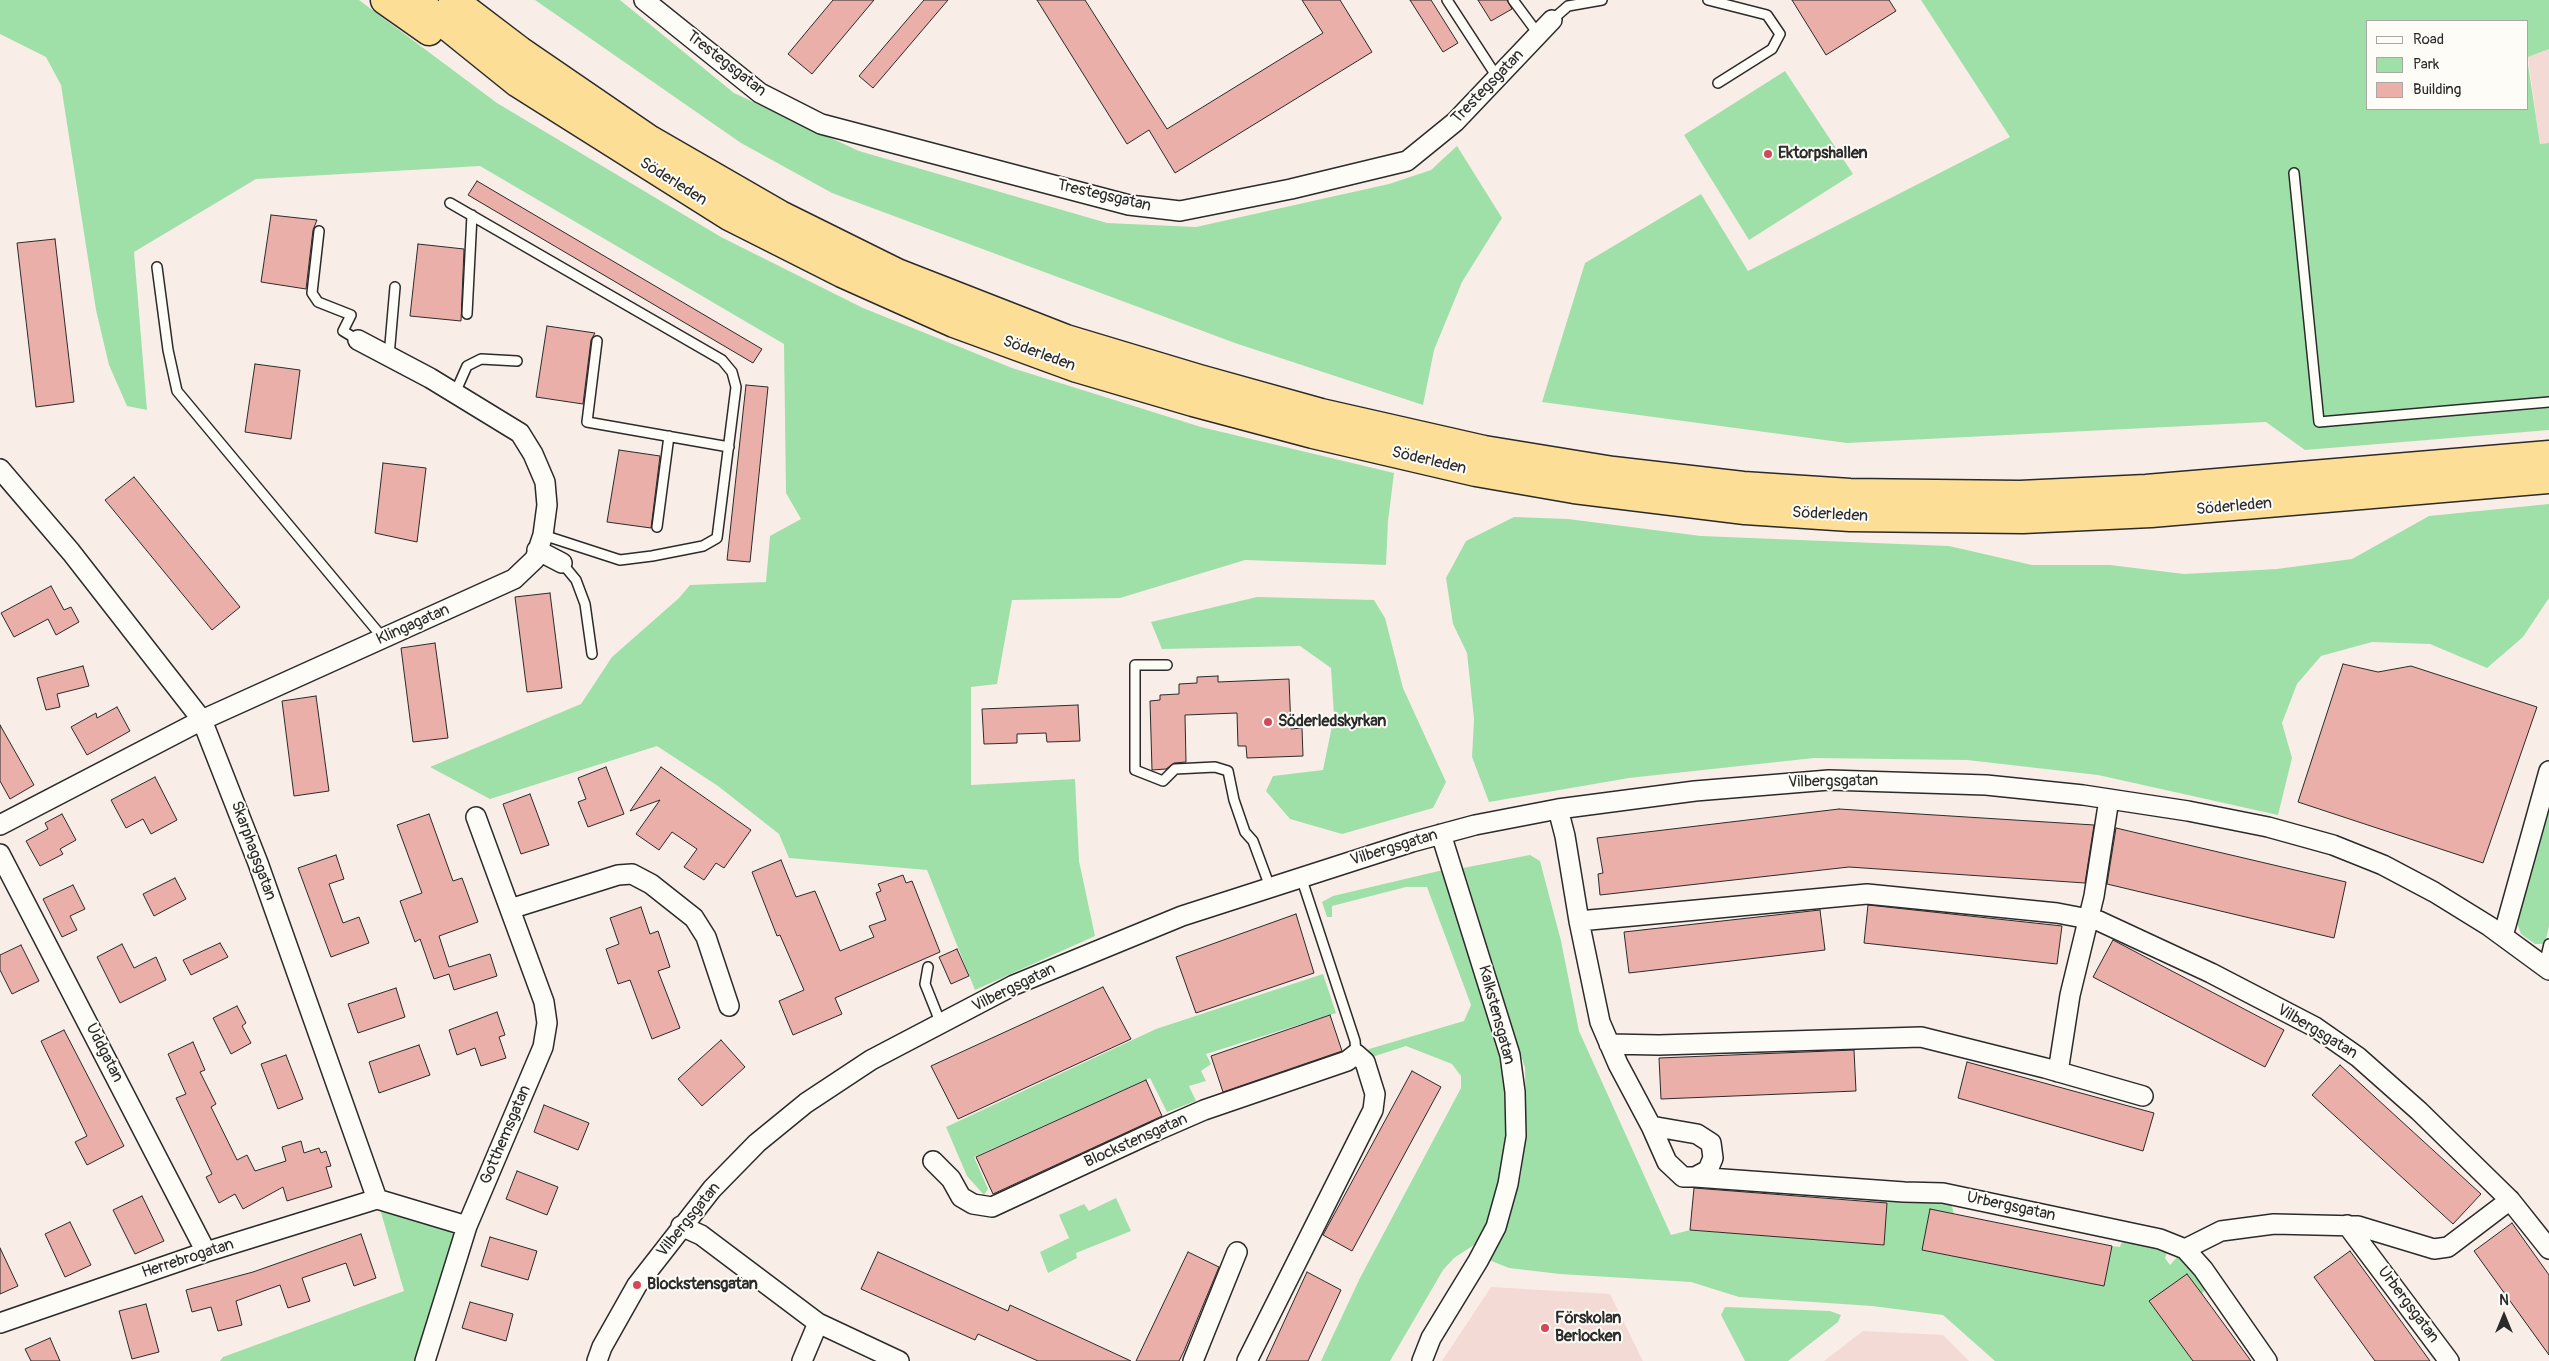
<!DOCTYPE html>
<meta charset="utf-8">
<style>
body{margin:0}
#map{position:relative;width:2549px;height:1361px;overflow:hidden;background:#f9ede7;font-family:Pangolin,sans-serif}
canvas{display:block}
.legend{position:absolute;left:2366px;top:20px;width:162px;height:90px;box-sizing:border-box;background:#fdfcf7;border:1px solid #a9a8a5;margin:0;padding:6px 9px;list-style:none;font-size:15px;color:#2b2b2b}
.legend li{display:flex;align-items:center;gap:10px;height:25px}
.legend b{width:25px;border:1px solid #a9a8a5}
.north{position:absolute;left:2479px;top:1291px;width:50px;height:50px;-webkit-text-stroke:4px #fdfcf7;paint-order:stroke;rotate:0deg;font-size:14px;font-weight:700;line-height:20px;text-align:center;color:#2b2b2b}
.north::after{content:'';display:block;margin:auto;width:18px;height:22px;background:#2b2b2b;clip-path:polygon(50% 0,100% 100%,50% 72%,0 100%)}
</style>
<div id="map">
<canvas width="2549" height="1361"></canvas>
<ul class="legend">
<li><b style="height:6px;background:#fdfcf7"></b>Road</li>
<li><b style="height:14px;background:#9fe0a9"></b>Park</li>
<li><b style="height:14px;background:#e9afa8"></b>Building</li>
</ul>
<div class="north">N</div>
</div>
<script>
const g = document.querySelector('canvas').getContext('2d');
g.lineJoin = 'round';
function paint(path, color) { g.fillStyle = color; g.fill(path, 'evenodd'); }
const poly = rows => new Path2D(rows.map(r => 'M' + r).join(''));
function stroke(path, color, width, dash) { g.strokeStyle = color; g.lineWidth = width; g.lineCap = dash ? 'butt' : 'round'; g.setLineDash(dash || []); g.stroke(path); }
function write(font, color, halo, rows, align = 'center') {
  g.font = font + ' Pangolin,sans-serif'; g.lineWidth = 4; g.setLineDash([]); g.textBaseline = 'middle'; g.strokeStyle = halo; g.fillStyle = color; for (const [text, x, y, turn = 0] of rows) {
    g.save(); g.translate(x, y); g.rotate((+turn || 0) * Math.PI / 180); g.textAlign = isNaN(turn) ? turn : align; if (halo) g.strokeText(text, 0, 0); g.fillText(text, 0, 0); g.restore();
  }
}
paint(poly([
 [2549,49,2549,143,2540,144,2528,57],
 [1491,1287,1610,1294,1643,1361,1442,1361],
 [1863,1331,1943,1335,1969,1361,1824,1361]
]), '#f4dad4');
paint(poly([
 [0,0,359,0,497,103,721,237,863,308,1012,368,1201,427,1394,473,1388,521,1386,565,1245,560,1120,598,1012,600,997,684,971,687,971,785,1075,779,1079,861,1095,936,975,990,927,870,789,858,779,834,718,786,657,746,490,799,430,767,581,704,612,657,679,598,690,585,766,582,770,536,801,519,786,493,784,344,480,166,256,179,134,252,147,410,127,406,109,365,96,310,61,85,46,57,0,34],
 [535,0,620,0,734,93,859,151,1107,223,1196,227,1389,184,1431,170,1457,146,1502,218,1462,282,1434,350,1423,405,1235,343,832,193,741,143],
 [1921,0,2549,0,2549,49,2528,57,2528,21,2368,21,2368,109,2528,109,2528,64,2540,144,2549,143,2549,430,2305,450,2266,422,1847,443,1542,402,1585,263,1701,194,1748,271,2010,137],
 [1785,71,1853,174,1749,240,1684,135],
 [2549,504,2549,598,2523,637,2487,668,2430,644,2372,642,2321,656,2297,684,2282,723,2292,758,2278,815,2098,775,1967,760,1814,758,1629,778,1489,802,1472,757,1474,719,1467,653,1453,624,1446,578,1466,541,1514,517,1568,519,1701,536,1949,546,2032,565,2110,565,2184,574,2277,569,2352,559,2429,516],
 [1257,597,1374,600,1385,618,1403,688,1446,782,1433,808,1342,834,1290,819,1266,791,1273,776,1323,770,1334,716,1331,668,1300,646,1162,649,1151,622],
 [2549,799,2549,926,2545,944,2535,944,2521,934,2517,923,2517,913],
 [1530,855,1540,861,1561,941,1579,1031,1671,1235,1690,1230,1884,1245,1887,1203,1869,1201,1872,1196,1951,1203,1954,1214,1922,1250,2104,1286,2112,1246,2120,1247,2123,1239,2169,1247,2165,1258,2170,1265,2178,1256,2186,1261,2208,1285,2202,1294,2187,1274,2150,1301,2193,1361,1995,1361,1943,1315,1872,1306,1739,1297,1691,1282,1560,1274,1509,1268,1489,1260,1510,1215,1521,1175,1526,1135,1525,1068,1463,868],
 [1443,870,1494,1034,1505,1083,1507,1121,1504,1154,1497,1189,1480,1241,1454,1258,1443,1270,1390,1361,1321,1361,1360,1278,1461,1088,1461,1076,1452,1064,1406,1046,1372,1057,1365,1054,1369,1049,1464,1021,1471,1005,1427,887,1406,887,1332,906,1332,917,1327,917,1322,902,1333,896],
 [1323,974,1336,1013,1206,1054,1211,1064,1201,1071,1206,1081,1189,1086,1196,1101,1167,1112,1150,1078,974,1157,988,1189,984,1195,967,1176,946,1127,1156,1029],
 [1116,1198,1131,1231,1076,1253,1077,1258,1048,1273,1040,1252,1069,1238,1059,1215,1084,1204,1089,1211],
 [377,1199,467,1226,425,1361,220,1361,223,1357,404,1291],
 [1725,1307,1830,1311,1841,1315,1838,1322,1788,1361,1745,1361,1721,1315]
]), '#9fe0a9');
const building = poly([
 [833,0,874,0,812,74,788,54,833,0],
 [924,0,948,0,873,88,859,76,924,0],
 [1037,0,1085,0,1167,129,1323,33,1302,0,1340,0,1372,52,1175,173,1149,130,1127,144,1037,0],
 [1410,0,1431,0,1458,43,1443,52,1410,0],
 [1478,0,1507,0,1512,9,1491,21,1478,0],
 [1792,0,1889,0,1896,11,1826,55,1792,0],
 [477,181,762,349,753,363,468,195,477,181],
 [271,215,317,220,313,230,306,289,261,282,271,215],
 [55,239,74,402,36,407,17,243,55,239],
 [418,244,464,249,461,321,410,316,418,244],
 [547,326,595,333,591,340,583,404,536,397,547,326],
 [255,364,300,370,291,439,245,432,255,364],
 [746,385,768,387,750,562,727,560,746,385],
 [619,450,660,456,651,528,607,522,619,450],
 [383,463,426,468,417,542,375,533,383,463],
 [134,477,240,607,212,630,105,500,134,477],
 [51,586,64,610,71,607,79,622,56,635,48,619,14,637,1,613,51,586],
 [550,593,562,688,527,692,515,597,550,593],
 [435,643,448,738,413,742,401,648,435,643],
 [2343,664,2378,672,2411,666,2537,707,2483,863,2298,802,2343,664],
 [83,666,89,686,57,694,60,707,46,710,37,678,83,666],
 [1218,676,1218,682,1289,679,1291,729,1302,728,1303,756,1247,758,1246,746,1238,746,1237,713,1185,715,1186,762,1174,763,1166,769,1152,770,1150,701,1160,700,1160,695,1179,694,1179,684,1197,683,1197,677,1218,676],
 [316,696,329,791,294,796,282,701,316,696],
 [1078,705,1080,741,1047,742,1046,733,1017,734,1017,743,984,744,982,709,1078,705],
 [117,707,130,731,87,755,71,727,96,713,97,718,117,707],
 [0,725,34,785,10,799,0,781,0,725],
 [606,767,624,814,588,827,578,802,586,799,578,778,606,767],
 [661,767,751,830,724,868,716,863,704,880,684,867,697,849,672,832,659,850,636,834,660,800,630,811,661,767],
 [155,777,177,820,151,834,143,819,126,828,111,800,155,777],
 [530,794,549,845,521,854,503,804,530,794],
 [1839,809,2094,825,2085,883,1849,867,1600,895,1598,874,1603,873,1597,838,1839,809],
 [62,814,76,840,60,849,63,854,40,866,26,841,48,829,45,823,62,814],
 [429,814,453,881,462,878,478,922,439,936,449,967,490,954,497,976,454,990,449,974,434,979,420,939,415,942,400,901,422,893,397,825,429,814],
 [2116,828,2346,882,2334,938,2107,884,2116,828],
 [336,855,344,879,329,884,343,923,359,917,369,943,331,957,298,868,336,855],
 [781,860,796,897,815,891,840,951,874,937,869,926,886,920,876,893,881,891,878,884,903,875,906,883,912,881,940,952,835,998,842,1014,793,1035,779,1001,804,990,780,935,777,936,752,872,781,860],
 [175,878,186,899,154,916,143,894,175,878],
 [73,885,85,909,70,916,77,930,62,937,43,899,73,885],
 [1868,905,2062,926,2057,964,1864,943,1868,905],
 [641,907,650,934,658,931,670,967,658,971,680,1028,652,1039,630,980,618,984,606,949,619,944,610,918,641,907],
 [1820,910,1825,950,1629,973,1624,932,1820,910],
 [1296,914,1314,973,1196,1013,1176,957,1296,914],
 [2113,940,2284,1030,2265,1067,2093,977,2113,940],
 [220,943,228,957,191,975,183,960,220,943],
 [122,944,134,968,156,957,166,980,120,1003,97,957,122,944],
 [21,945,39,981,12,994,0,970,0,955,21,945],
 [957,949,969,976,951,984,939,957,957,949],
 [1103,987,1131,1039,958,1119,931,1066,1103,987],
 [396,988,405,1017,358,1033,348,1004,396,988],
 [237,1006,246,1023,242,1026,251,1043,231,1054,213,1018,237,1006],
 [497,1012,505,1035,499,1037,506,1058,481,1066,475,1048,457,1055,449,1030,497,1012],
 [1330,1015,1342,1051,1223,1092,1211,1056,1330,1015],
 [64,1030,124,1146,87,1165,75,1142,87,1136,41,1041,64,1030],
 [721,1040,745,1067,702,1106,678,1079,721,1040],
 [193,1042,205,1070,200,1072,216,1104,211,1107,237,1160,247,1155,255,1171,286,1161,282,1147,301,1141,304,1153,319,1148,321,1153,326,1151,331,1166,326,1167,332,1187,287,1201,283,1187,243,1209,235,1194,219,1203,206,1177,212,1174,176,1098,186,1094,168,1054,193,1042],
 [419,1045,430,1075,379,1093,369,1062,419,1045],
 [1854,1050,1856,1091,1661,1099,1659,1058,1854,1050],
 [286,1055,303,1099,278,1109,261,1064,286,1055],
 [1967,1062,2154,1113,2143,1151,1958,1098,1967,1062],
 [2340,1065,2481,1194,2453,1224,2312,1095,2340,1065],
 [1412,1071,1441,1087,1352,1251,1323,1235,1412,1071],
 [1146,1080,1162,1116,993,1194,976,1157,1146,1080],
 [544,1105,589,1123,578,1150,534,1132,544,1105],
 [517,1171,558,1187,547,1215,506,1199,517,1171],
 [1694,1188,1887,1203,1884,1245,1690,1230,1694,1188],
 [142,1196,164,1241,135,1254,113,1210,142,1196],
 [1930,1209,2112,1246,2104,1286,1922,1250,1930,1209],
 [70,1222,91,1265,65,1277,45,1234,70,1222],
 [2512,1223,2549,1275,2549,1355,2474,1251,2512,1223],
 [361,1234,376,1278,354,1286,346,1263,302,1278,310,1301,288,1308,280,1285,236,1301,242,1325,218,1331,211,1307,192,1312,186,1290,253,1272,361,1234],
 [490,1237,537,1251,528,1280,481,1266,490,1237],
 [0,1248,18,1286,0,1294,0,1248],
 [2350,1251,2430,1361,2375,1361,2314,1277,2350,1251],
 [878,1252,1008,1311,1010,1305,1131,1361,1038,1361,978,1334,975,1340,861,1289,878,1252],
 [1188,1252,1219,1267,1184,1351,1179,1361,1136,1361,1188,1252],
 [1307,1272,1341,1290,1308,1361,1266,1361,1307,1272],
 [2187,1274,2202,1294,2251,1361,2193,1361,2149,1301,2187,1274],
 [470,1302,513,1314,506,1341,462,1328,470,1302],
 [146,1304,159,1352,132,1359,119,1311,146,1304],
 [50,1338,60,1361,31,1361,25,1349,50,1338]
]);
paint(building, '#e9afa8');
stroke(building, '#2b2b2b', 1);
const lane = poly([
 [1447,0,1497,77],
 [1513,0,1539,35],
 [1708,0,1767,15,1780,34,1772,49,1718,83],
 [1552,20,1568,6,1602,0],
 [2294,173,2319,422,2549,402],
 [450,203,722,360,732,372,736,387,717,538,703,546,652,556,620,560,543,535],
 [319,231,312,293,318,302,351,315,343,331,358,340],
 [157,267,168,350,177,391,383,638],
 [467,314,472,215],
 [597,341,587,422,729,447],
 [389,356,395,287],
 [455,393,467,366,481,359,517,361],
 [657,527,669,436],
 [562,563,576,580,585,604,592,654],
 [1167,665,1135,665,1135,770,1163,781,1175,769,1215,767,1228,771,1234,800,1245,832,1253,841,1270,887],
 [1301,877,1355,1041,1356,1054],
 [2544,965,2549,944],
 [928,967,925,984,941,1024]
]);
const street = poly([
 [644,0,760,93,821,124,1129,205,1180,211,1291,189,1407,161,1455,122,1552,20],
 [0,469,71,552,202,720,258,863,377,1199],
 [537,550,562,563],
 [1558,809,1565,836,1579,921,1600,1022,1618,1064,1651,1126,1697,1134,1711,1143,1713,1158,1708,1170,1695,1177,1683,1177,1667,1162,1651,1126],
 [0,825,202,720,514,579,535,559,543,535,547,505,545,482,533,454,520,433,430,378,358,340],
 [0,854,206,1252],
 [510,909,618,875,632,874,651,884,694,918,706,937,729,1006],
 [1579,921,1867,894,2057,913,2099,921,2211,973,2315,1027,2358,1057,2419,1111,2510,1200,2549,1249],
 [2503,936,2549,771],
 [1609,1044,1659,1045,1921,1037,2045,1068,2143,1096],
 [2058,1072,2070,995,2094,896,2109,799],
 [933,1161,951,1179,961,1197,973,1204,992,1207,1158,1130,1204,1110,1347,1061,1356,1054,1365,1062,1375,1094,1373,1110,1247,1361],
 [1695,1177,1904,1192,1943,1193,2160,1239,2185,1249,2203,1269,2267,1361],
 [377,1199,467,1226],
 [2347,1225,2449,1361],
 [681,1226,701,1235,818,1323,899,1361],
 [2185,1249,2221,1231,2274,1224,2358,1226,2434,1249,2448,1247,2510,1200],
 [0,1323,206,1252,377,1199],
 [425,1361,467,1226,543,1047,547,1023,544,1002,476,817],
 [597,1361,602,1347,637,1285,712,1189,757,1143,806,1103,871,1060,1014,985,1182,916,1412,842,1475,825,1558,809,1695,791,1829,780,1986,785,2083,795,2188,811,2268,827,2333,845,2383,865,2434,892,2489,926,2549,970],
 [802,1361,818,1323],
 [1193,1361,1237,1252],
 [1422,1361,1431,1338,1478,1261,1496,1227,1508,1184,1516,1136,1515,1092,1510,1055,1441,834]
]);
const highway = poly([
 [385,0,429,31],
 [415,0,518,83,729,216,842,273,954,323,1077,368,1193,402,1313,434,1476,472,1574,489,1745,510,1850,517,2023,519,2151,513,2549,479],
 [453,0,520,51,650,140,780,215,897,273,1066,339,1199,379,1321,413,1484,450,1613,471,1743,486,1850,493,2020,495,2146,489,2549,455]
]);
stroke(lane, '#2b2b2b', 12);
stroke(street, '#2b2b2b', 22);
stroke(highway, '#2b2b2b', 31);
stroke(lane, '#fdfcf7', 9);
stroke(street, '#fdfcf7', 19);
stroke(highway, '#fcde96', 28);
for (const [x, y, r, color] of [
 [1768,154,5,"#d1495b"],
 [1268,722,5,"#d1495b"],
 [637,1285,5,"#d1495b"],
 [1545,1328,5,"#d1495b"]
]) { const dot = new Path2D(); dot.arc(x, y, r, 0, 2 * Math.PI); g.fillStyle = color; g.fill(dot); stroke(dot, '#fdfcf7', 2); }
write('16px', '#2b2b2b', '#fdfcf7', [
 ["Trestegsgatan",726,64,38],
 ["Trestegsgatan",1488,87,-46],
 ["Söderleden",673,182,32],
 ["Trestegsgatan",1104,196,13],
 ["Söderleden",1039,354,20],
 ["Söderleden",1429,461,13],
 ["Söderleden",2234,507,-5],
 ["Söderleden",1830,515,3],
 ["Klingagatan",413,625,-24],
 ["Vilbergsgatan",1833,782,-1],
 ["Vilbergsgatan",1394,848,-17],
 ["Skarphagsgatan",253,851,70],
 ["Vilbergsgatan",1014,988,-26],
 ["Kalkstensgatan",1496,1015,75],
 ["Vilbergsgatan",2317,1032,31],
 ["Uddgatan",104,1053,63],
 ["Gotthemsgatan",506,1135,-67],
 ["Blockstensgatan",1136,1141,-24],
 ["Urbergsgatan",2011,1207,12],
 ["Vilbergsgatan",689,1220,-51],
 ["Herrebrogatan",188,1259,-18],
 ["Urbergsgatan",2408,1305,53]
]);
write('bold 16px', '#2b2b2b', '#fdfcf7', [
 ["Ektorpshallen",1778,154],
 ["Söderledskyrkan",1278,722],
 ["Blockstensgatan",647,1285],
 ["Förskolan",1555,1319],
 ["Berlocken",1555,1337]
], 'left');
</script>
